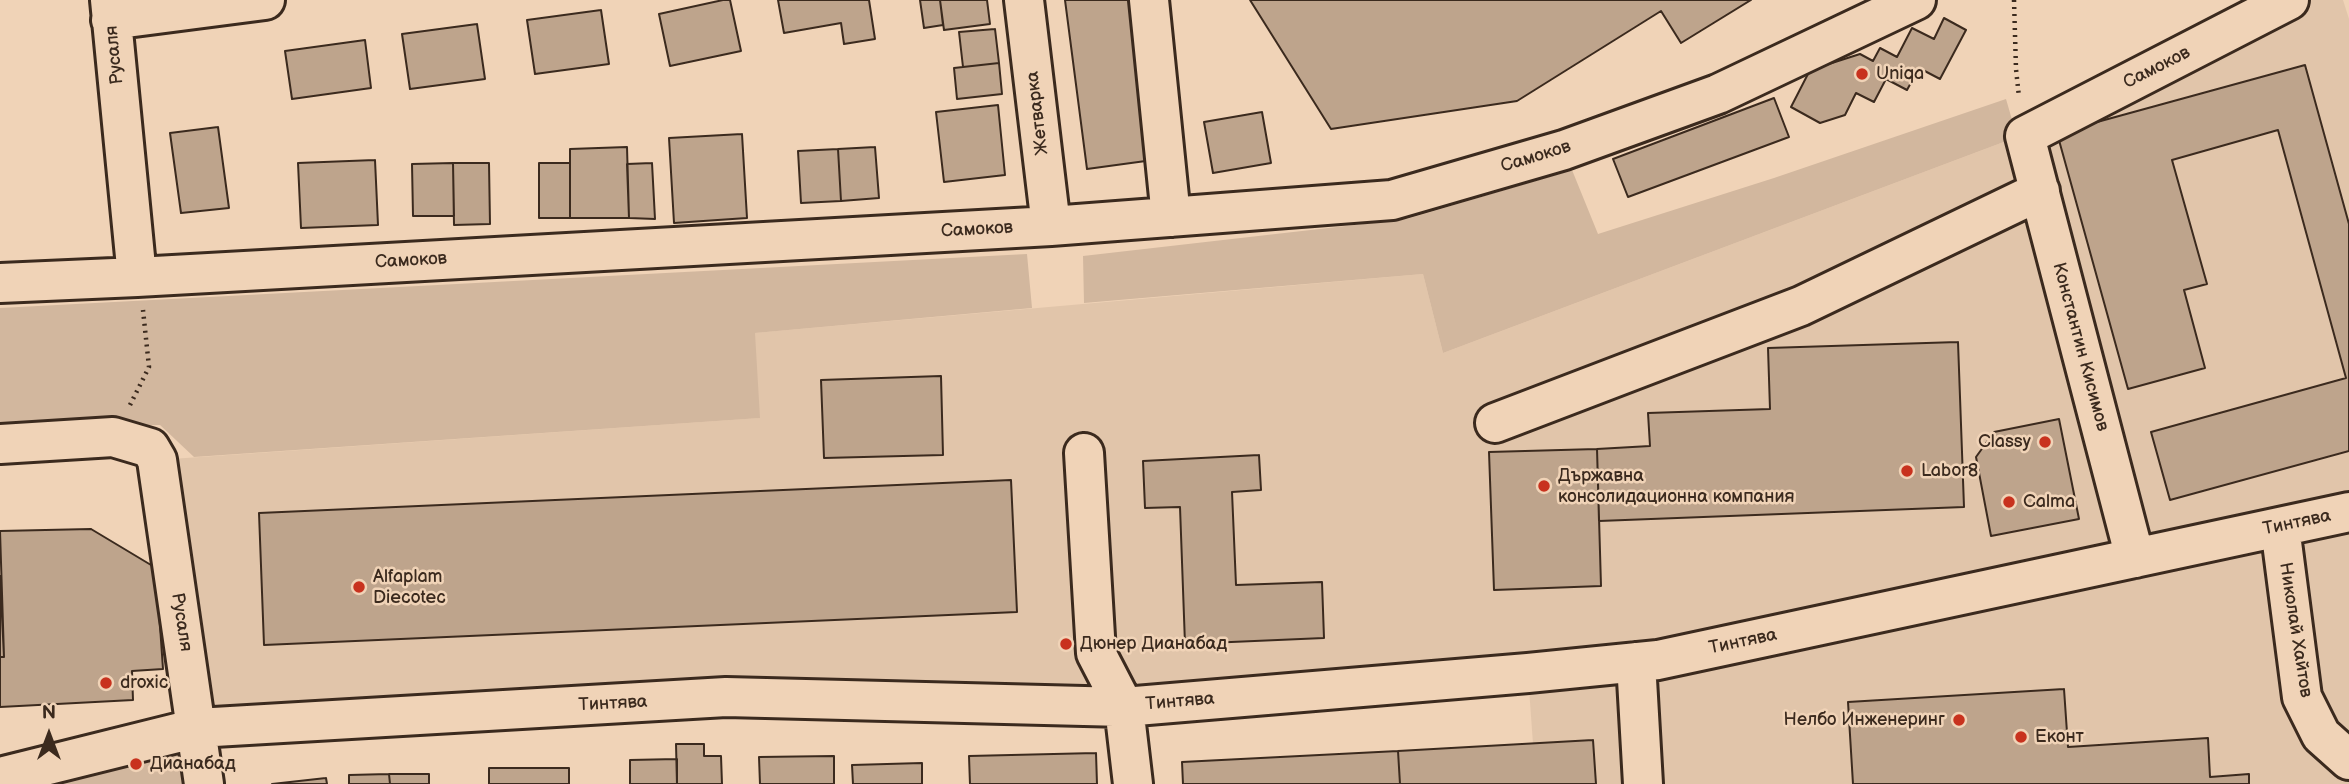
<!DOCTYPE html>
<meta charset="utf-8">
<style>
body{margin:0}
#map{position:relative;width:2349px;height:784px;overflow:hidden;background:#f0d3b7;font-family:"Balsamiq Sans",sans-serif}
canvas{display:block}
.north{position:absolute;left:14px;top:700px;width:70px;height:70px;-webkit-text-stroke:5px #f0d3b7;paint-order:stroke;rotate:0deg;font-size:19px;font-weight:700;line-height:28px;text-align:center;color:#3b2a1e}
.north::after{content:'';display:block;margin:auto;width:24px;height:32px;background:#3b2a1e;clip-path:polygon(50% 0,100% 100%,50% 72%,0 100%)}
</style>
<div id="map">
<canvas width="2349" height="784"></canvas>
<div class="north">N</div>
</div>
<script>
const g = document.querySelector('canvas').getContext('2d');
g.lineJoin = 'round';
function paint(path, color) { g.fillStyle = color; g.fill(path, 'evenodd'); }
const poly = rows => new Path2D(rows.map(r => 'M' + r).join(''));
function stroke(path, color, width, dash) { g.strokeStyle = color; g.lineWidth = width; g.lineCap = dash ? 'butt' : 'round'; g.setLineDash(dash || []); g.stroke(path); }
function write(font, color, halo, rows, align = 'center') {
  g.font = font + ' "Balsamiq Sans",sans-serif'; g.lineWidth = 5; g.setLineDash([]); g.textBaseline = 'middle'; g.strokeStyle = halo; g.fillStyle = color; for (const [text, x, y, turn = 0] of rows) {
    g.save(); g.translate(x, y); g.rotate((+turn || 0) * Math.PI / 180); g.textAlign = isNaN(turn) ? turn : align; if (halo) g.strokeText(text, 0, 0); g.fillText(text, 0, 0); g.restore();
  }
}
paint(poly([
 [2312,0,2343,0,2349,19,2349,784,1572,784,1533,744,1528,674,197,728,157,460,759,418,754,333,1423,274,1443,353,2017,137]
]), '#e1c5aa');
paint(poly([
 [2006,99,2017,137,1443,353,1423,274,1084,303,1083,256,1407,219,1572,170,1598,234,1774,178],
 [1027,254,1032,308,755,333,760,418,194,457,160,425,0,427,0,308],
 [180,745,186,784,0,784]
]), '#d2b79e');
const building = poly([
 [723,0,730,0,741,51,670,66,659,14,723,0],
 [778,0,869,0,875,39,844,44,841,23,784,33,778,0],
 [920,0,940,0,943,25,924,28,920,0],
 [940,0,987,0,990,24,944,30,940,0],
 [1065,0,1131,0,1153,160,1087,169,1065,0],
 [1250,0,1751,0,1681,43,1661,11,1517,101,1331,129,1250,0],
 [601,10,609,64,535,74,527,20,601,10],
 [1944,18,1966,30,1940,79,1919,68,1907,90,1886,79,1874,102,1856,93,1845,115,1820,123,1791,107,1810,70,1860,54,1873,61,1880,48,1897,57,1912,28,1934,39,1944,18],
 [477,24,485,79,410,89,402,34,477,24],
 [995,29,999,63,963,67,959,32,995,29],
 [365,40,371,88,292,99,285,51,365,40],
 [999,63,1002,94,957,99,954,68,999,63],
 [2305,65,2349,224,2349,451,2170,500,2151,432,2346,378,2278,130,2172,160,2207,284,2184,290,2205,368,2128,389,2057,133,2305,65],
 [1774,98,1789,137,1628,197,1613,159,1774,98],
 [998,105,1005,175,944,182,936,112,998,105],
 [1262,112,1271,163,1213,173,1204,122,1262,112],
 [218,127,229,208,181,213,170,133,218,127],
 [742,134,747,218,674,223,669,138,742,134],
 [627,147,629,218,570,218,570,149,627,147],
 [875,147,879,198,841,201,838,149,875,147],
 [838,149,841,201,801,203,798,151,838,149],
 [375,160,378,225,301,228,298,163,375,160],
 [453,163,454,216,413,216,412,164,453,163],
 [453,163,489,163,490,224,454,225,453,163],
 [539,163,570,163,570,218,539,218,539,163],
 [652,163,655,219,629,218,627,164,652,163],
 [1958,342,1964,507,1599,521,1597,449,1650,446,1648,413,1770,409,1768,348,1958,342],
 [941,376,943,455,824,458,821,380,941,376],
 [2059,419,2079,519,1991,536,1976,457,1994,432,2059,419],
 [1597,449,1601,586,1494,590,1489,452,1597,449],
 [1259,455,1261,490,1232,492,1236,585,1322,582,1324,638,1185,644,1180,507,1145,508,1143,461,1259,455],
 [1011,480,1017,612,264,645,259,513,1011,480],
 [91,529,156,568,163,669,132,671,133,700,0,707,0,657,4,657,0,531,91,529],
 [0,576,4,657,0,657,0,576],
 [2064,689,2068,747,2208,738,2210,777,2249,774,2249,784,1853,784,1848,702,2064,689],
 [1593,740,1596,784,1400,784,1398,751,1593,740],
 [676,744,704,744,704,756,721,756,722,784,677,784,676,744],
 [1398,751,1400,784,1183,784,1182,762,1398,751],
 [1096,753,1097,784,970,784,969,756,1096,753],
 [834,756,834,784,760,784,759,757,834,756],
 [677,759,677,784,630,784,630,760,677,759],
 [922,763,922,784,853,784,852,765,922,763],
 [489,768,569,768,569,784,489,784,489,768],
 [389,774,390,784,349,784,349,775,389,774],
 [389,774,429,774,429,784,390,784,389,774],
 [326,778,327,784,272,784,326,778]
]);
paint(building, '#bea48c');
stroke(building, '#3b2a1e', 2);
const minor = poly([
 [110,0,137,277],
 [1024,0,1051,226],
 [1149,0,1171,217],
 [111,20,265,0],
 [0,283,137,277,1051,226,1392,200,1564,150,1718,94,1916,0],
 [1495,423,1801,306,2040,191],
 [0,444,113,437,150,448,157,460,204,784],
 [1084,453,1096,653,1124,707,1133,784],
 [2280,527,2302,697,2321,735,2349,760],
 [2135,558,2025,136,2289,0],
 [1636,662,1643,784],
 [0,777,197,728,726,697,1124,707,1528,673,1658,660,2349,512]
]);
stroke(minor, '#3b2a1e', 44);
stroke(poly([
 [2014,0,2016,69,2019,97],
 [130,405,149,367,143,310]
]), '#3b2a1e', 4.5, [2, 5]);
stroke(minor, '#f0d3b7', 38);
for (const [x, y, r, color] of [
 [1862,74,7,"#c8321e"],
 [2045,442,7,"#c8321e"],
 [1907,471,7,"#c8321e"],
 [1544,486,7,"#c8321e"],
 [2009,502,7,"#c8321e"],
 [359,587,7,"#c8321e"],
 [1066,644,7,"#c8321e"],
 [106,683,7,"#c8321e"],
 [1959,720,7,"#c8321e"],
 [2021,737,7,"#c8321e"],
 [136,764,7,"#c8321e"]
]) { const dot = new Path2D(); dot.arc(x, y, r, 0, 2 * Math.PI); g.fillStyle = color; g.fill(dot); stroke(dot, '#f0d3b7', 2.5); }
write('18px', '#3b2a1e', '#f0d3b7', [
 ["Русаля",115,55,-96],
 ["Самоков",2157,68,-27],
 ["Жетварка",1038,113,-97],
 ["Самоков",1536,157,-17],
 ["Самоков",977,230,-3],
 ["Самоков",411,261,-3],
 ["Константин Кисимов",2080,347,75],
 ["Тинтява",2297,523,-12],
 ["Русаля",181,622,81],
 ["Николай Хайтов",2295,630,81],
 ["Тинтява",1743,642,-12],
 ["Тинтява",1180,702,-5],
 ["Тинтява",613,704,-3]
]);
write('18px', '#3b2a1e', '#f0d3b7', [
 ["Uniqa",1876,74],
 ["Classy",2031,442,"right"],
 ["Labor8",1921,471],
 ["Държавна",1558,476],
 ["консолидационна компания",1558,497],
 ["Calma",2023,502],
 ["Alfaplam",373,577],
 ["Diecotec",373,598],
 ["Дюнер Дианабад",1080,644],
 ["droxic",120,683],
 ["Нелбо Инженеринг",1945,720,"right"],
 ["Еконт",2035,737],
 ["Дианабад",150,764]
], 'left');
</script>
